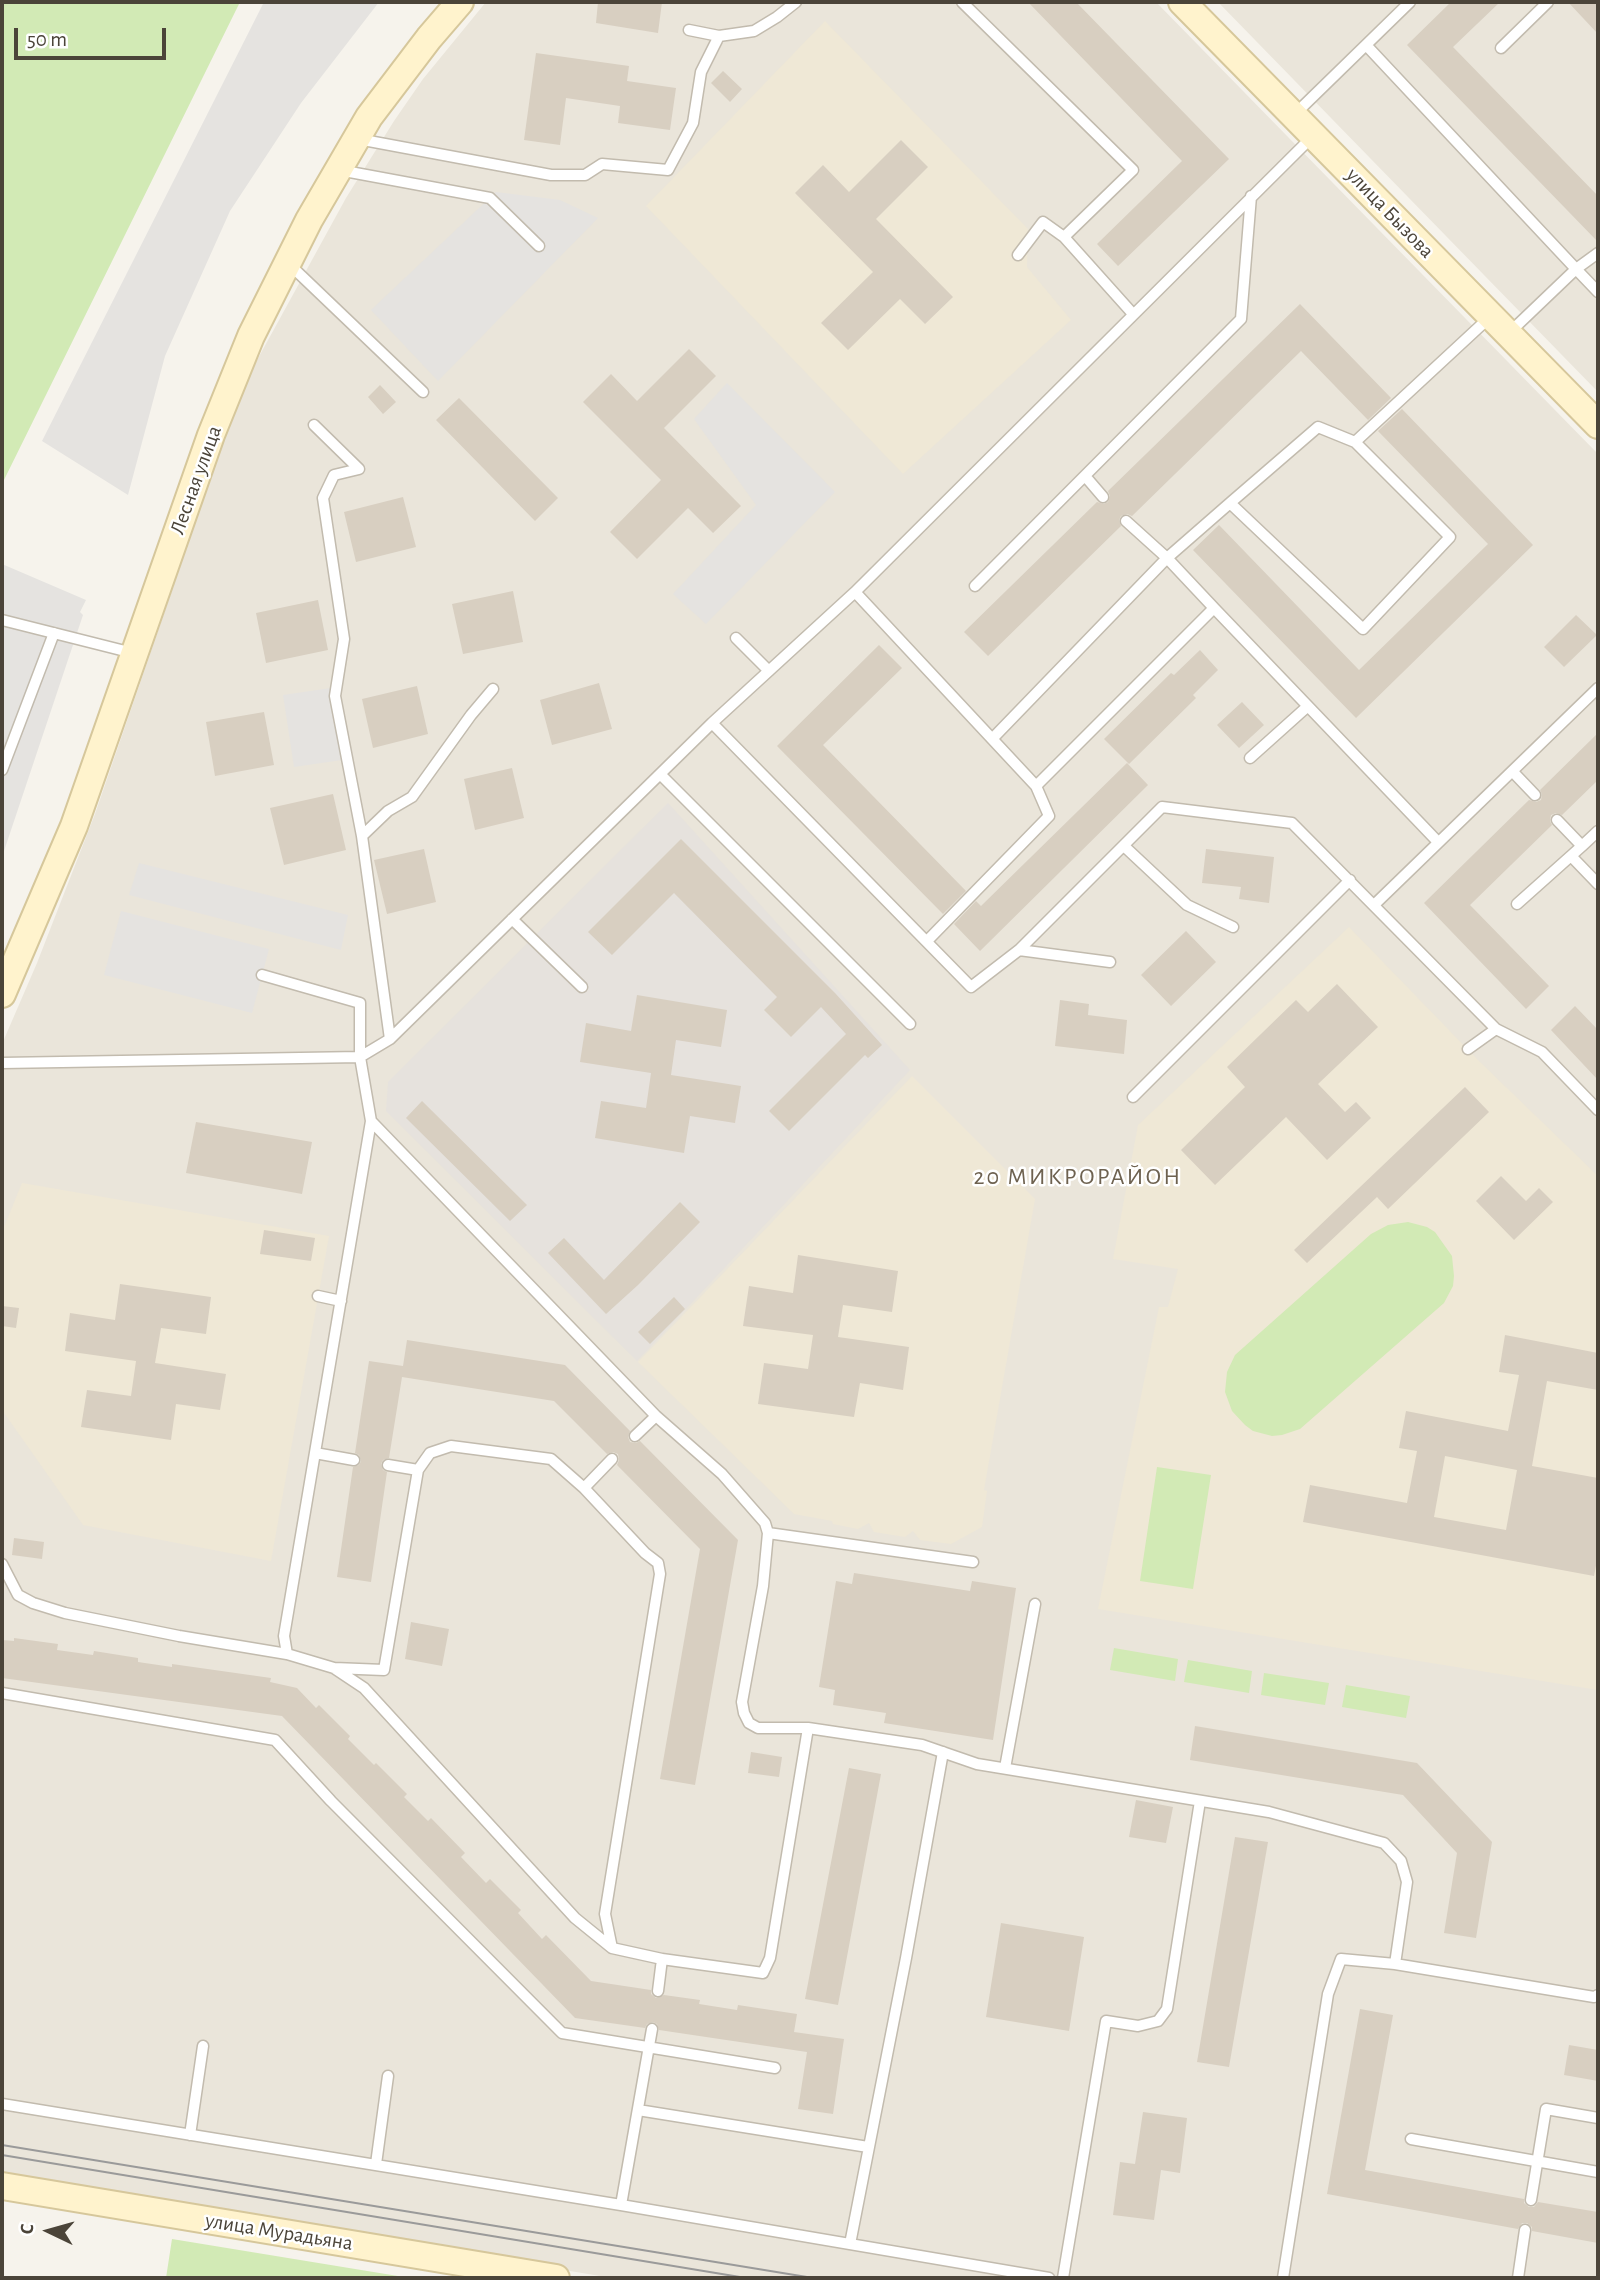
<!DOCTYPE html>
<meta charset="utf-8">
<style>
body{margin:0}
#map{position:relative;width:1600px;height:2280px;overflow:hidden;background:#f6f3ec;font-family:"Alegreya Sans",sans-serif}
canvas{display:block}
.frame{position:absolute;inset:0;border:4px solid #4b4439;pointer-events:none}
.north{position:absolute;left:14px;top:2196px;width:70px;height:70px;-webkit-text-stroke:5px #fff;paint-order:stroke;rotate:275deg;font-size:19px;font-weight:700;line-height:28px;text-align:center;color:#4b4439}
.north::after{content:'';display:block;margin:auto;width:24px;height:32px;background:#4b4439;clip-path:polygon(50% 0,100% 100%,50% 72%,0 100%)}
.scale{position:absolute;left:14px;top:28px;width:152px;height:32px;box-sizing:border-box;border:4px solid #4b4439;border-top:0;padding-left:9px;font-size:21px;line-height:24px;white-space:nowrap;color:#4b4439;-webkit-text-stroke:5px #fff;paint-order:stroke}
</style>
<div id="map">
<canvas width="1600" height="2280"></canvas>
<div class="frame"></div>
<div class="north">С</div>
<div class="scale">50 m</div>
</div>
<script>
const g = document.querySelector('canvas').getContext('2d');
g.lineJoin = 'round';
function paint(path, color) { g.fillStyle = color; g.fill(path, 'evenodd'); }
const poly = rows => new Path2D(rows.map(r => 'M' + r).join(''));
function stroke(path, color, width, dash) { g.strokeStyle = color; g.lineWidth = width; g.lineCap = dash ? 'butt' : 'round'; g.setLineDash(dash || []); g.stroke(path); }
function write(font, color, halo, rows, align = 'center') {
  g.font = font + ' "Alegreya Sans",sans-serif'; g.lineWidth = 5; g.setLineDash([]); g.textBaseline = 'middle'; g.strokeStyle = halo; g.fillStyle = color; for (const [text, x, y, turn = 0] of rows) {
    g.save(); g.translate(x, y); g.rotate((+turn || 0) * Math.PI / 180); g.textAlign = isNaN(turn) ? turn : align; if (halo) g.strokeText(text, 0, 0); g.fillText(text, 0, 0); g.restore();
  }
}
paint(poly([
 [486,2,1156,2,1598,454,1598,2278,612,2278,2,2176,2,1044,37,963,95,814,224,439,256,362,346,198,394,121,423,79],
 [1218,2,1598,2,1598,392]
]), '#eae5da');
paint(poly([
 [668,803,910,1070,637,1361,386,1111,388,1082]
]), '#e6e2dd');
paint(poly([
 [825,21,1028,229,1027,267,1071,320,903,474,646,206],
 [1349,927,1479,1061,1598,1176,1598,1690,1098,1609,1159,1307,1168,1307,1178,1269,1113,1259,1138,1125],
 [912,1076,1035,1199,984,1490,987,1491,982,1527,951,1544,920,1540,913,1531,905,1537,874,1532,869,1523,858,1529,833,1524,832,1521,794,1514,638,1362],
 [22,1183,329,1236,271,1561,83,1525,2,1410,2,1232]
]), '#efe8d6');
paint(poly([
 [2,2,240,2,2,484],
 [1408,1222,1427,1227,1435,1232,1452,1256,1454,1276,1453,1286,1444,1303,1300,1429,1282,1435,1272,1436,1253,1431,1245,1425,1232,1411,1225,1392,1227,1372,1235,1355,1371,1234,1388,1225],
 [1157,1467,1211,1475,1193,1589,1140,1581],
 [1114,1648,1178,1659,1175,1681,1110,1670],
 [1188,1660,1252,1671,1249,1693,1184,1682],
 [1264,1673,1329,1683,1325,1705,1261,1695],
 [1346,1685,1410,1696,1406,1718,1342,1707],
 [172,2239,410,2278,166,2278]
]), '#d2eab5');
paint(poly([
 [264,2,379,2,301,103,230,211,165,356,128,495,42,441],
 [496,192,560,200,598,218,438,381,371,310],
 [727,383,835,492,706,624,673,594,756,505,694,419],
 [2,564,86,600,80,612,83,615,2,857],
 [331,688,342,760,294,767,283,695],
 [139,863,348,915,341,950,129,895],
 [121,911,269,949,252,1013,104,975]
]), '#e5e3e0');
paint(poly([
 [598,2,662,2,658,33,596,23],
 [1028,2,1076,2,1229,159,1118,266,1097,244,1182,161],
 [1451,2,1500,2,1453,47,1598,196,1598,242,1407,45],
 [1568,2,1598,2,1598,34],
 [536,53,629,66,627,81,676,88,670,130,618,123,620,106,566,98,560,145,524,140],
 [723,71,742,89,730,102,711,83],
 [901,140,928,167,876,219,953,297,925,324,900,299,848,350,821,323,873,272,795,193,823,165,849,192],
 [1300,304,1391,398,1368,420,1301,351,1132,516,1127,514,1121,516,1119,520,1121,526,988,656,964,632,1097,502,1104,504,1108,502,1110,496,1108,491],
 [689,349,716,376,664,428,741,506,713,533,688,508,637,559,610,532,661,480,583,402,611,374,637,401],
 [380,385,396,402,383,414,368,397],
 [459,398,558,498,535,521,436,420],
 [1402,409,1533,545,1356,718,1193,550,1219,525,1359,670,1488,544,1378,431],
 [403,497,416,547,356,562,344,512],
 [513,591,523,642,463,654,452,604],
 [318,600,328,650,266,663,256,613],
 [1576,615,1597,635,1564,667,1544,647],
 [879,645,902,668,823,745,966,891,943,914,777,746],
 [1200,650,1218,670,1193,695,1196,698,1129,764,1104,739,1171,673,1174,675],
 [599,683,612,729,552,745,540,700],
 [417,686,428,734,373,748,362,699],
 [1242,702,1264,725,1239,748,1217,725],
 [264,712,274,765,215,776,206,722],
 [1598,733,1598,780,1562,815,1556,813,1551,815,1550,821,1552,825,1470,905,1549,986,1526,1009,1424,903,1529,800,1536,802,1541,800,1542,794,1540,790],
 [1127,763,1148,785,980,951,954,924,976,901,981,906],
 [512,768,524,818,475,830,464,779],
 [333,794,346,850,284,865,270,808],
 [681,839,835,993,882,1045,868,1058,865,1055,789,1131,769,1111,846,1034,821,1007,791,1037,764,1010,777,997,674,893,612,955,588,932],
 [424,849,436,902,387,914,374,860],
 [1206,849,1274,857,1269,903,1239,899,1241,887,1202,883],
 [1186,931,1216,962,1171,1006,1141,975],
 [1337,984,1378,1027,1318,1084,1345,1112,1356,1102,1371,1118,1327,1160,1286,1117,1215,1185,1181,1150,1245,1087,1227,1067,1296,1000,1308,1012],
 [637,995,727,1010,721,1047,676,1040,671,1075,741,1086,735,1123,690,1116,684,1153,595,1138,601,1101,646,1108,651,1073,580,1062,586,1023,631,1031],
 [1060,1000,1089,1004,1088,1015,1127,1020,1124,1054,1055,1046],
 [1575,1006,1598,1030,1598,1080,1551,1030],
 [1465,1087,1489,1112,1388,1209,1377,1197,1307,1263,1294,1250],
 [422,1101,527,1205,510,1221,406,1118],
 [196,1122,312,1142,302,1194,186,1173],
 [1501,1176,1526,1201,1539,1188,1553,1202,1514,1240,1476,1201],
 [680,1202,700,1222,638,1285,606,1314,548,1253,564,1238,604,1280],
 [264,1230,315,1238,311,1261,260,1254],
 [798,1255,898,1271,892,1312,843,1305,838,1337,909,1347,903,1390,860,1383,854,1417,758,1404,764,1363,808,1369,813,1335,743,1326,749,1286,793,1293],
 [120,1284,211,1297,206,1334,161,1328,155,1363,226,1374,220,1410,176,1404,171,1440,81,1427,87,1390,131,1396,136,1361,65,1351,70,1313,115,1320],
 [674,1297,685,1309,650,1344,638,1332],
 [2,1306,19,1308,16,1328,2,1326],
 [1505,1335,1598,1353,1598,1390,1547,1381,1532,1466,1598,1478,1598,1555,1594,1576,1303,1522,1310,1485,1407,1503,1417,1451,1399,1448,1406,1411,1508,1431,1519,1375,1499,1372],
 [1445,1456,1517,1470,1506,1530,1434,1517],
 [407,1340,565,1365,630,1431,628,1437,630,1442,636,1443,640,1441,738,1540,695,1785,660,1779,700,1549,617,1465,619,1460,618,1454,613,1452,607,1454,554,1401,402,1377,389,1458,383,1460,381,1464,383,1470,387,1472,371,1582,337,1577,353,1467,359,1465,361,1461,359,1455,355,1453,369,1361,403,1366],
 [14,1538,44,1542,42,1559,12,1555],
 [854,1573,970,1591,972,1581,1016,1588,993,1740,884,1723,886,1713,833,1705,835,1690,819,1687,836,1581,852,1584],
 [411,1622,449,1629,442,1666,405,1659],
 [14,1638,58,1644,57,1650,93,1655,94,1651,138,1658,138,1662,172,1667,172,1664,271,1678,270,1682,297,1688,316,1708,319,1705,350,1736,348,1739,374,1765,376,1763,407,1794,404,1797,428,1821,431,1818,465,1853,461,1857,486,1883,490,1879,521,1910,518,1913,542,1939,546,1935,591,1981,651,1990,651,1994,656,1998,664,1995,700,2000,699,2004,737,2010,738,2005,797,2014,794,2032,844,2039,833,2114,798,2109,807,2052,659,2030,657,2024,653,2022,647,2024,645,2028,575,2018,282,1716,2,1678,2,1640,14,1641],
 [1195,1726,1417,1763,1492,1842,1476,1938,1444,1933,1457,1853,1403,1795,1190,1760],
 [751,1752,782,1757,779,1777,748,1773],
 [849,1768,881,1774,838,2005,805,1999],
 [1136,1800,1173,1807,1166,1843,1129,1837],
 [1235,1837,1268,1842,1229,2067,1197,2062],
 [1001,1923,1084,1937,1069,2031,986,2017],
 [1360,2009,1393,2015,1365,2170,1524,2199,1524,2203,1529,2207,1534,2207,1538,2202,1598,2212,1598,2243,1532,2231,1532,2227,1527,2223,1522,2223,1518,2229,1327,2194],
 [1569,2045,1598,2050,1598,2081,1564,2075],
 [1143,2112,1187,2118,1180,2173,1161,2170,1154,2220,1113,2215,1120,2162,1135,2164]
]), '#d8cfc1');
const lane = poly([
 [962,2,1133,170,1064,237,1133,314],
 [689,30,719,36],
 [1366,45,1576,269,1509,333],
 [1501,48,1548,2],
 [1294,115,1410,2],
 [358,139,551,175,585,175,602,164,668,170,693,123,701,72,719,36,754,31,777,17,796,2],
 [339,170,490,198,539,246],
 [1598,253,1576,269,1598,292],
 [1018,255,1043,222,1064,237],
 [289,264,423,392],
 [314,425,359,469,334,475,323,498,344,639,335,696,362,836,390,1039],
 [1355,442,1491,316],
 [1085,476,1103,497],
 [975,586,1241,319,1251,196],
 [855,592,1036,786,1214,608,1167,558,1126,521],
 [1214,608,1438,842],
 [2,620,133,653],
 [736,638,769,671],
 [712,723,971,987,1019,950,1162,807,1292,823,1496,1029,1542,1052,1598,1110],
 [993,738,1167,558,1230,503,1318,427,1355,442,1450,537,1363,629,1230,503],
 [1250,758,1308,706],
 [2,770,54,633],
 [1513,772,1535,795],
 [660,774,910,1024],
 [362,836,388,811,412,797,471,715,493,689],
 [1582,846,1598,831],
 [1125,847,1187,905,1233,927],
 [1571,856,1598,884],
 [1517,904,1582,846,1557,820],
 [1374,905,1598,688],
 [512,919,582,987],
 [927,941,1049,816,1036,786],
 [1019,950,1110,962],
 [262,975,360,1003,360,1057,371,1121,656,1416,722,1474,765,1523,768,1533,763,1586,742,1702,744,1713,749,1723,758,1728,808,1728],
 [1468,1049,1496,1029],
 [2,1063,360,1057,390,1039,712,723,855,592,1313,136],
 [1133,1097,1350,880],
 [318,1296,341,1301],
 [635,1436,656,1416],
 [315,1453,354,1460],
 [388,1465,418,1470],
 [584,1488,612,1459],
 [768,1533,973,1562],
 [2,1564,18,1595,33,1603,65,1613,179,1636,287,1654,334,1668,364,1688,575,1918,612,1948,662,1959,658,1991],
 [287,1654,284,1636,371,1121],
 [334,1668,384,1670,418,1470,430,1453,451,1446,551,1459,584,1488,645,1553,658,1563,660,1574,605,1914,612,1948],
 [2,1693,275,1740,331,1801,562,2033,775,2068],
 [1005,1768,1035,1604],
 [662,1959,763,1973,770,1958,808,1728,922,1745,977,1764,1269,1812,1384,1843,1401,1861,1407,1882,1395,1964,1341,1959,1328,1994,1283,2278],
 [1395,1964,1594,1997,1598,1995],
 [2,2104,621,2205,1049,2278],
 [638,2110,868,2147],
 [190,2135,203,2046],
 [1411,2139,1598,2172],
 [376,2164,388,2076],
 [1531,2200,1546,2109,1598,2118],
 [621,2205,652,2029],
 [850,2244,906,1958,943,1752],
 [1063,2278,1106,2021,1138,2026,1158,2021,1167,2009,1200,1801],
 [1518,2278,1525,2230]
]);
const secondary = poly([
 [1182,2,1598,425],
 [2,994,74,826,211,435,251,336,309,220,369,117,429,38,460,2],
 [2,2186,556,2278]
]);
stroke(lane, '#c2bbae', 13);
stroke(secondary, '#d6c79b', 30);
stroke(lane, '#fff', 10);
stroke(secondary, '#fff3cd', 26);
stroke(poly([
 [2,2145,813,2278],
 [2,2155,746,2278]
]), '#9a9a9a', 2);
write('21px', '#4b4439', '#fff', [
 ["улица Бызова",1390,213,46],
 ["Лесная улица",196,480,-70],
 ["улица Мурадьяна",279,2232,9]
]);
g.letterSpacing = '2px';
write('24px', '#6e6250', '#fff', [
 ["20 МИКРОРАЙОН",1078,1177]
]);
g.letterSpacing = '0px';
</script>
